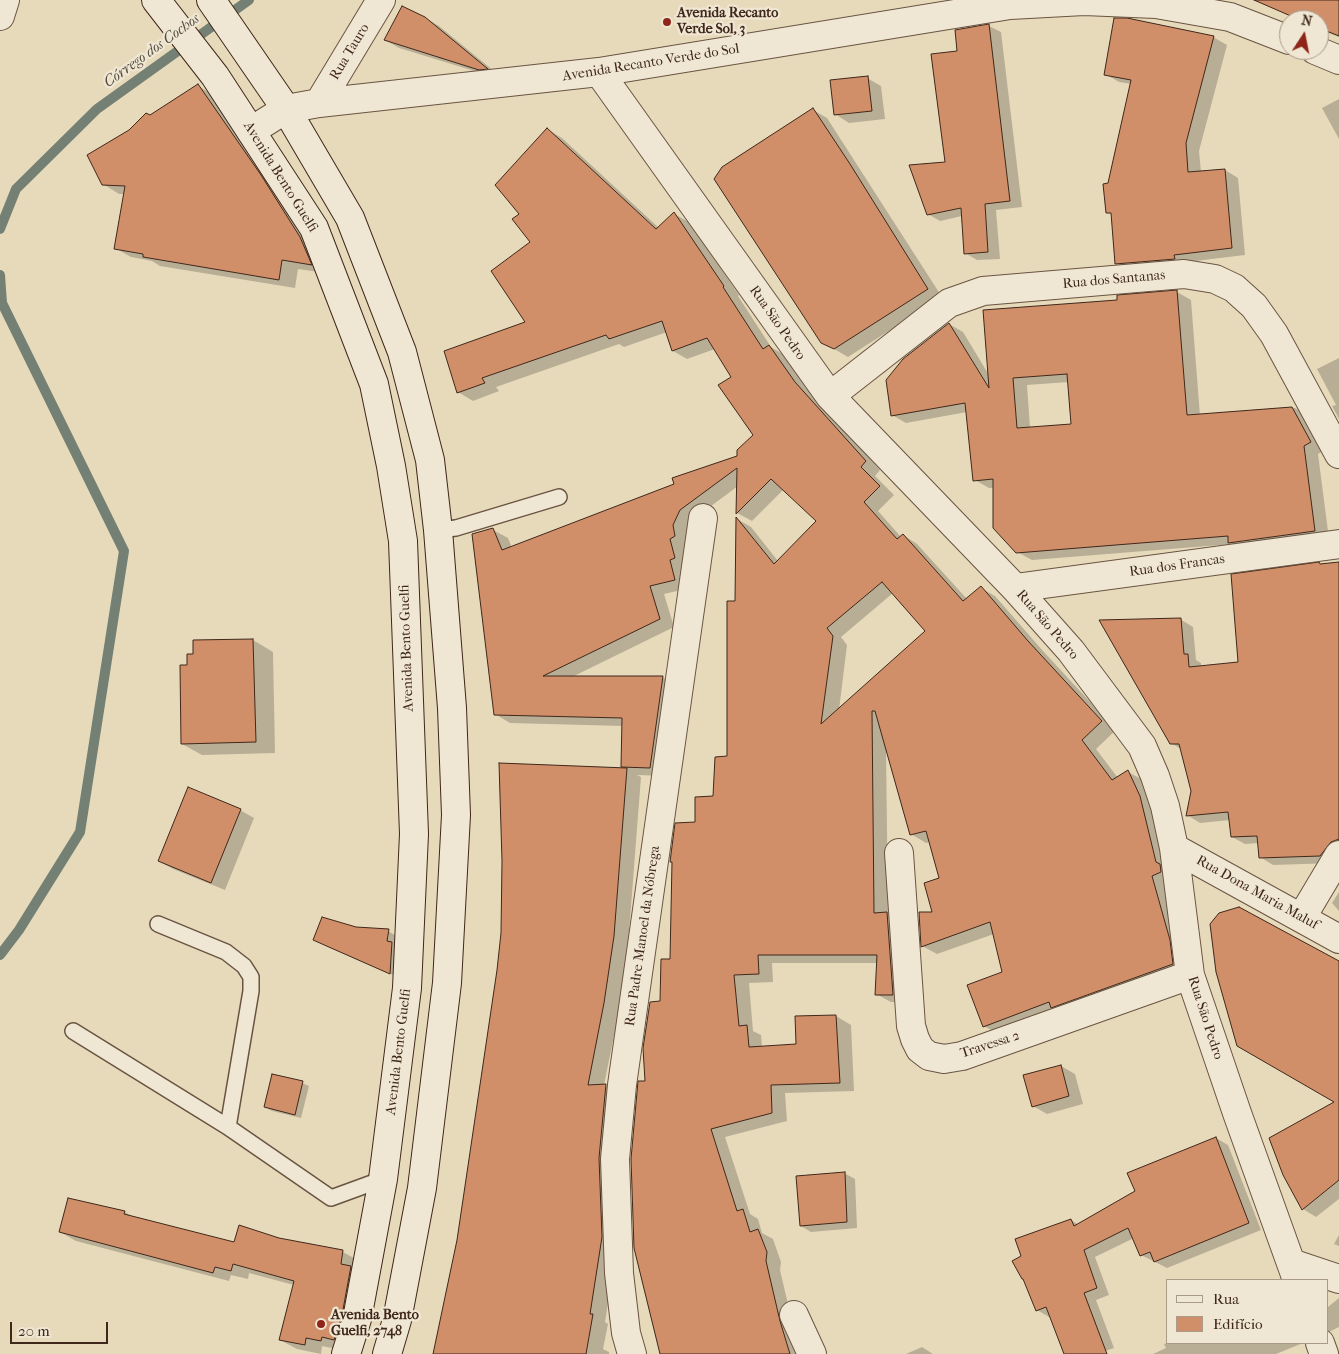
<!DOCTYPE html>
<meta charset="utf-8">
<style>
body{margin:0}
#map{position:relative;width:1339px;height:1354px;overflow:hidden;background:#e7dabb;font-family:"IM FELL French Canon",serif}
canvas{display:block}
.legend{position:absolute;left:1166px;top:1279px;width:162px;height:65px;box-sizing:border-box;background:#efe7d3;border:1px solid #a99a89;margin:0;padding:6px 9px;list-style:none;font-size:15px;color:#3f271a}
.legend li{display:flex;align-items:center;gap:10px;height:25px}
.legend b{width:25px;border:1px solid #a99a89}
.north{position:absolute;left:1279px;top:10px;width:50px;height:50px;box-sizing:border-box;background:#efe7d3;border:1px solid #a99a89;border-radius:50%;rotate:11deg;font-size:14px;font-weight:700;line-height:20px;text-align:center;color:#3f271a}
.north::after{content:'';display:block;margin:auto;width:18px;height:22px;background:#8f2418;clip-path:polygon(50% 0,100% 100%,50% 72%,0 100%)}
.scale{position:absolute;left:10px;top:1322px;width:98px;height:22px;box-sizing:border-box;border:2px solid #3f271a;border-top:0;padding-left:6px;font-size:15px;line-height:18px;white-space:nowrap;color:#3f271a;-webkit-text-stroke:4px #efe7d3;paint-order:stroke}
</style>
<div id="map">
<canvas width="1339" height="1354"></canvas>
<ul class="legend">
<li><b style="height:6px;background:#efe7d3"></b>Rua</li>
<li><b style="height:14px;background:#d08f69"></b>Edifício</li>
</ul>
<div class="north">N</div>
<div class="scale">20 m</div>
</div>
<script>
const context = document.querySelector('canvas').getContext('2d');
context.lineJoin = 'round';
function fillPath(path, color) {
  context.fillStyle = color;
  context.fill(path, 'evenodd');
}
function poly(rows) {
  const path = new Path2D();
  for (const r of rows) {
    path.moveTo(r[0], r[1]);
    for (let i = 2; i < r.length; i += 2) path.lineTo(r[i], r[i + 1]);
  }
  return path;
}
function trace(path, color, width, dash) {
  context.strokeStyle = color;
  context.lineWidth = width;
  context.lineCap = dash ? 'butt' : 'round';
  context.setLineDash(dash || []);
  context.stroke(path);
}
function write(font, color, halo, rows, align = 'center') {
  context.font = font + ' "IM FELL French Canon",serif';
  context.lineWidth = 4.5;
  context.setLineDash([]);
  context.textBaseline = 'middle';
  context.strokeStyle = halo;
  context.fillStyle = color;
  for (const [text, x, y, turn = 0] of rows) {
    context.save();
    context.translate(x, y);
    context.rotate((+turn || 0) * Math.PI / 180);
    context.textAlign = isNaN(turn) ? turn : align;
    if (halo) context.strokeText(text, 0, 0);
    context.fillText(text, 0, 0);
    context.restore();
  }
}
fillPath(poly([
 [1285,0,1339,0,1339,37,1319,29,1319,20,1298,20,1281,10],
 [425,18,439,26,500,76,494,77,399,48,385,40],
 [989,26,1001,32,1022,207,996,210,1000,259,977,260,965,253,962,216,940,221,928,214,947,163],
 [1213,37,1227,45,1199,151,1201,172,1225,170,1238,178,1245,255,1187,262,1130,271,1116,263,1113,215,1107,212,1109,184,1132,84,1119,82,1105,74],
 [867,78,881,86,885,119,849,123,835,114],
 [198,86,214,95,326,273,298,269,295,288,160,266,152,261,131,257,115,248,125,194,119,194,103,184,150,117],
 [1339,99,1339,139,1322,108],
 [813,110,827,118,942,297,848,357,822,342],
 [548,130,562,138,659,228,674,214,689,222,739,295,738,296,771,347,784,355,810,392,880,470,875,476,894,495,878,511,901,537,903,535,917,544,967,599,981,588,995,596,1043,651,1116,730,1096,749,1118,778,1128,772,1143,780,1154,804,1187,973,998,1034,984,1026,1004,973,994,934,937,954,922,946,934,913,941,879,931,842,926,843,911,834,886,749,888,914,902,922,908,1002,891,1002,876,994,878,963,772,963,773,982,749,983,753,1031,761,1035,762,1047,797,1045,836,1016,851,1025,854,1091,785,1093,787,1121,725,1137,750,1214,758,1219,762,1233,773,1239,781,1262,780,1270,794,1330,802,1354,661,1354,646,1082,662,1003,672,960,696,823,715,797,729,757,736,602,737,519,751,527,778,561,818,521,784,489,752,521,737,513,738,486,695,518,689,545,684,547,689,567,690,588,664,594,674,627,572,677,662,677,677,686,664,776,637,775,641,777,628,945,619,1011,604,1085,621,1094,617,1246,605,1322,608,1324,603,1349,609,1352,609,1354,435,1354,627,769,622,766,623,726,510,723,495,714,493,530,508,538,512,548,675,485,738,457,755,435,733,377,715,349,687,359,673,351,667,332,624,347,619,344,496,387,499,391,473,401,458,392,527,323,532,242,521,214],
 [893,593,927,631,839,710,847,645,841,637],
 [1177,292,1191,300,1200,416,1295,408,1310,416,1327,448,1318,454,1329,539,1244,551,1233,544,1032,560,1017,552,994,488,989,488,975,480,967,412,906,423,892,415,949,324,963,332,989,375,1119,301],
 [1069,382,1072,425,1030,428,1027,385],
 [1339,358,1339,419,1332,406,1336,405,1317,369],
 [1321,565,1339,566,1339,855,1334,863,1273,865,1260,857,1259,843,1245,844,1232,837,1230,820,1200,823,1187,815,1192,790,1181,749,1171,743,1180,619,1193,627,1196,660,1201,663,1201,667,1240,664],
 [253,640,273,652,275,753,202,755,182,744,188,666,195,655,194,641],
 [240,810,254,818,225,890,173,869,159,861],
 [1339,892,1339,911,1332,903],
 [356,929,388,931,400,938,402,979,326,946,314,939],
 [1339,963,1339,1199,1316,1217,1303,1209,1336,1102],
 [1061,1066,1075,1074,1083,1104,1047,1114,1033,1106],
 [302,1083,309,1086,301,1118,272,1111,265,1107],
 [1216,1138,1228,1145,1261,1230,1167,1268,1141,1255,1134,1238,1095,1257,1109,1295,1096,1300,1114,1348,1096,1354,1051,1317,1049,1317,1037,1310,1071,1220,1079,1225,1136,1191],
 [844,1173,855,1179,857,1228,811,1232,801,1226],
 [125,1212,135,1218,235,1244,279,1239,343,1252,359,1261,337,1349,322,1346,321,1354,297,1349,280,1340,294,1285,249,1273,248,1279,231,1275,229,1281,76,1241,60,1232],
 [1339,1235,1339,1246,1334,1244],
 [1339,1298,1339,1327,1329,1332,1328,1331,1328,1307],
 [1168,1343,1303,1343,1276,1354,1153,1354,1166,1348,1164,1344],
 [922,1347,933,1354,906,1354]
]), '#0003');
trace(poly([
 [0,229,16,189,97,109,249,0],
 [0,275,2,303,124,551,80,832,19,930,0,955]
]), '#748074', 10);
const building = poly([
 [1254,0,1339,0,1339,36,1319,28,1319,20,1300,20,1254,0],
 [402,6,425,17,488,69,479,70,384,40,402,6],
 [1114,18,1127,18,1214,36,1186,143,1188,172,1225,169,1232,248,1174,255,1175,259,1115,264,1111,213,1106,213,1103,184,1108,183,1131,80,1104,75,1114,18],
 [989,24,1010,201,985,204,988,252,964,254,961,208,927,215,909,165,945,162,931,54,957,51,955,30,989,24],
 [868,76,872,111,834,115,830,80,868,76],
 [198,84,261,175,300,237,312,265,282,260,279,280,143,257,143,254,114,249,125,186,102,185,87,155,129,130,146,113,150,115,198,84],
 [813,108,850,164,928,289,834,349,821,343,714,179,722,167,813,108],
 [547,128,656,229,674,212,724,286,723,287,763,349,769,345,795,382,866,461,861,467,880,486,864,502,897,539,903,534,963,601,981,586,1028,641,1102,721,1082,740,1112,780,1128,770,1140,796,1156,862,1160,864,1161,872,1152,876,1170,940,1173,964,1051,1008,1049,1002,983,1027,967,985,1002,972,990,922,921,947,919,912,932,912,924,883,939,878,926,831,910,835,875,711,872,711,874,913,887,912,893,995,875,995,877,955,758,955,759,974,734,975,739,1026,747,1025,749,1047,796,1044,795,1016,836,1015,840,1083,771,1085,772,1113,711,1129,737,1211,743,1209,750,1232,758,1229,767,1252,766,1261,780,1321,790,1354,660,1354,634,1248,631,1159,638,1081,645,1081,643,1048,650,1002,660,1001,661,959,670,959,672,862,670,862,675,823,695,822,695,797,713,796,715,757,727,756,727,601,735,601,736,517,774,564,816,521,771,479,736,514,737,468,680,510,673,525,675,536,670,539,675,558,670,560,675,580,650,586,660,619,543,676,663,676,650,768,621,767,622,718,494,715,472,534,493,528,502,550,674,484,672,478,737,456,737,450,753,435,718,385,731,377,707,338,672,351,662,321,609,339,606,335,482,378,485,383,457,393,444,351,525,322,491,271,530,242,512,219,519,214,495,185,547,128],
 [882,582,925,631,821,724,833,636,827,628,882,582],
 [1177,290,1187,415,1292,407,1311,442,1304,446,1315,531,1228,543,1228,536,1016,553,993,528,993,479,973,481,965,403,891,416,886,380,903,359,949,323,989,388,983,310,1117,300,1117,295,1177,290],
 [1067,374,1071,424,1017,428,1013,378,1067,374],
 [1319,562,1320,564,1339,562,1339,839,1331,842,1320,856,1259,858,1257,836,1231,837,1228,812,1186,816,1191,791,1179,744,1170,744,1099,620,1181,618,1184,654,1188,654,1189,667,1238,662,1231,574,1319,562],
 [253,639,256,742,181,744,180,665,187,665,187,654,193,654,193,640,253,639],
 [499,763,627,768,614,936,604,1003,588,1085,606,1084,599,1158,602,1237,590,1314,593,1314,586,1354,433,1354,457,1240,497,970,501,933,502,861,499,763],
 [188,787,241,809,211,883,158,861,188,787],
 [1239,907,1339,961,1339,1180,1302,1210,1283,1175,1269,1138,1334,1102,1237,1046,1216,972,1210,924,1219,913,1239,907],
 [322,917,356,927,389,929,387,941,392,942,390,974,313,940,322,917],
 [1061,1065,1069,1096,1032,1107,1023,1075,1061,1065],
 [272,1074,303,1081,295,1115,264,1107,272,1074],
 [1216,1137,1249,1223,1154,1262,1150,1252,1140,1256,1128,1228,1084,1250,1097,1288,1084,1293,1107,1354,1064,1354,1046,1307,1036,1311,1023,1279,1022,1279,1012,1261,1021,1256,1015,1239,1071,1219,1074,1226,1135,1191,1127,1173,1216,1137],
 [845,1172,847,1222,800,1226,796,1176,845,1172],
 [68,1198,125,1211,124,1214,234,1242,239,1225,279,1238,343,1250,341,1264,351,1266,342,1315,334,1340,322,1337,321,1341,306,1338,305,1345,279,1340,294,1281,233,1264,231,1271,215,1267,213,1273,59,1232,68,1198]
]);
fillPath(building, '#d08f69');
trace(building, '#3f271a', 1);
const lane = poly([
 [438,530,456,528,559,497],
 [158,924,226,952,244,966,251,977,251,991,228,1127,331,1198,383,1179],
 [73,1031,228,1127]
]);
const street = poly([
 [0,16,5,0],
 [1315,50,1339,60],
 [599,72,830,396,1015,588,1071,651,1142,746,1155,776,1165,806,1174,848,1190,975,1237,1113,1297,1280],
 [319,103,381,0],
 [251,131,286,109,319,103,599,72,1010,5,1084,1,1156,4,1230,17,1289,40],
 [830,396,949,303,983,291,1184,274,1215,279,1234,288,1254,306,1274,334,1339,454],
 [1015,588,1339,544],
 [1174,848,1339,939],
 [899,853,911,1026,915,1039,920,1049,929,1056,944,1059,962,1056,1190,975],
 [1302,917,1339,855],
 [1291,1263,1339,1279],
 [794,1315,812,1354],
 [1320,1343,1324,1354],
 [632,1354,626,1333,619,1273,615,1159,622,1085,703,518]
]);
const secondary = poly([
 [156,0,215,76,314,228,374,384,391,466,403,541,414,834,407,988,383,1179,357,1319,346,1354],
 [211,0,286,109,350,218,402,352,430,460,438,530,452,708,456,815,447,983,422,1188,397,1320,387,1354]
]);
trace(lane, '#695442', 18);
trace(street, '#695442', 30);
trace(secondary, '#3f271a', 30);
trace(lane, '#efe7d3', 15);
trace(street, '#efe7d3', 28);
trace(secondary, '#efe7d3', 28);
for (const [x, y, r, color] of [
 [667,22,5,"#8f2418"],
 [321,1324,5,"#8f2418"]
]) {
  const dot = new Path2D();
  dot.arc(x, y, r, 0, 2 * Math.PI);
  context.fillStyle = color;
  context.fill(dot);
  trace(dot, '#efe7d3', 2);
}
write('bold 14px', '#3f271a', '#efe7d3', [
 ["Avenida Recanto",677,14],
 ["Verde Sol, 3",677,30],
 ["Avenida Bento",331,1316],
 ["Guelfi, 2748",331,1332]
], 'left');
write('14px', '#3f271a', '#efe7d3', [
 ["Rua Tauro",350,52,-59],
 ["Avenida Recanto Verde do Sol",651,63,-9],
 ["Avenida Bento Guelfi",280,177,58],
 ["Rua dos Santanas",1114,280,-5],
 ["Rua São Pedro",777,323,55],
 ["Rua dos Francas",1177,566,-8],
 ["Rua São Pedro",1047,625,49],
 ["Avenida Bento Guelfi",407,648,-92],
 ["Rua Dona Maria Maluf",1257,893,29],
 ["Rua Padre Manoel da Nóbrega",643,936,-82],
 ["Rua São Pedro",1205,1018,72],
 ["Travessa 2",990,1045,-18],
 ["Avenida Bento Guelfi",399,1052,-83]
]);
write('italic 15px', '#554c40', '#efe7d3', [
 ["Córrego dos Cochos",152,51,-36]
]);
</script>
